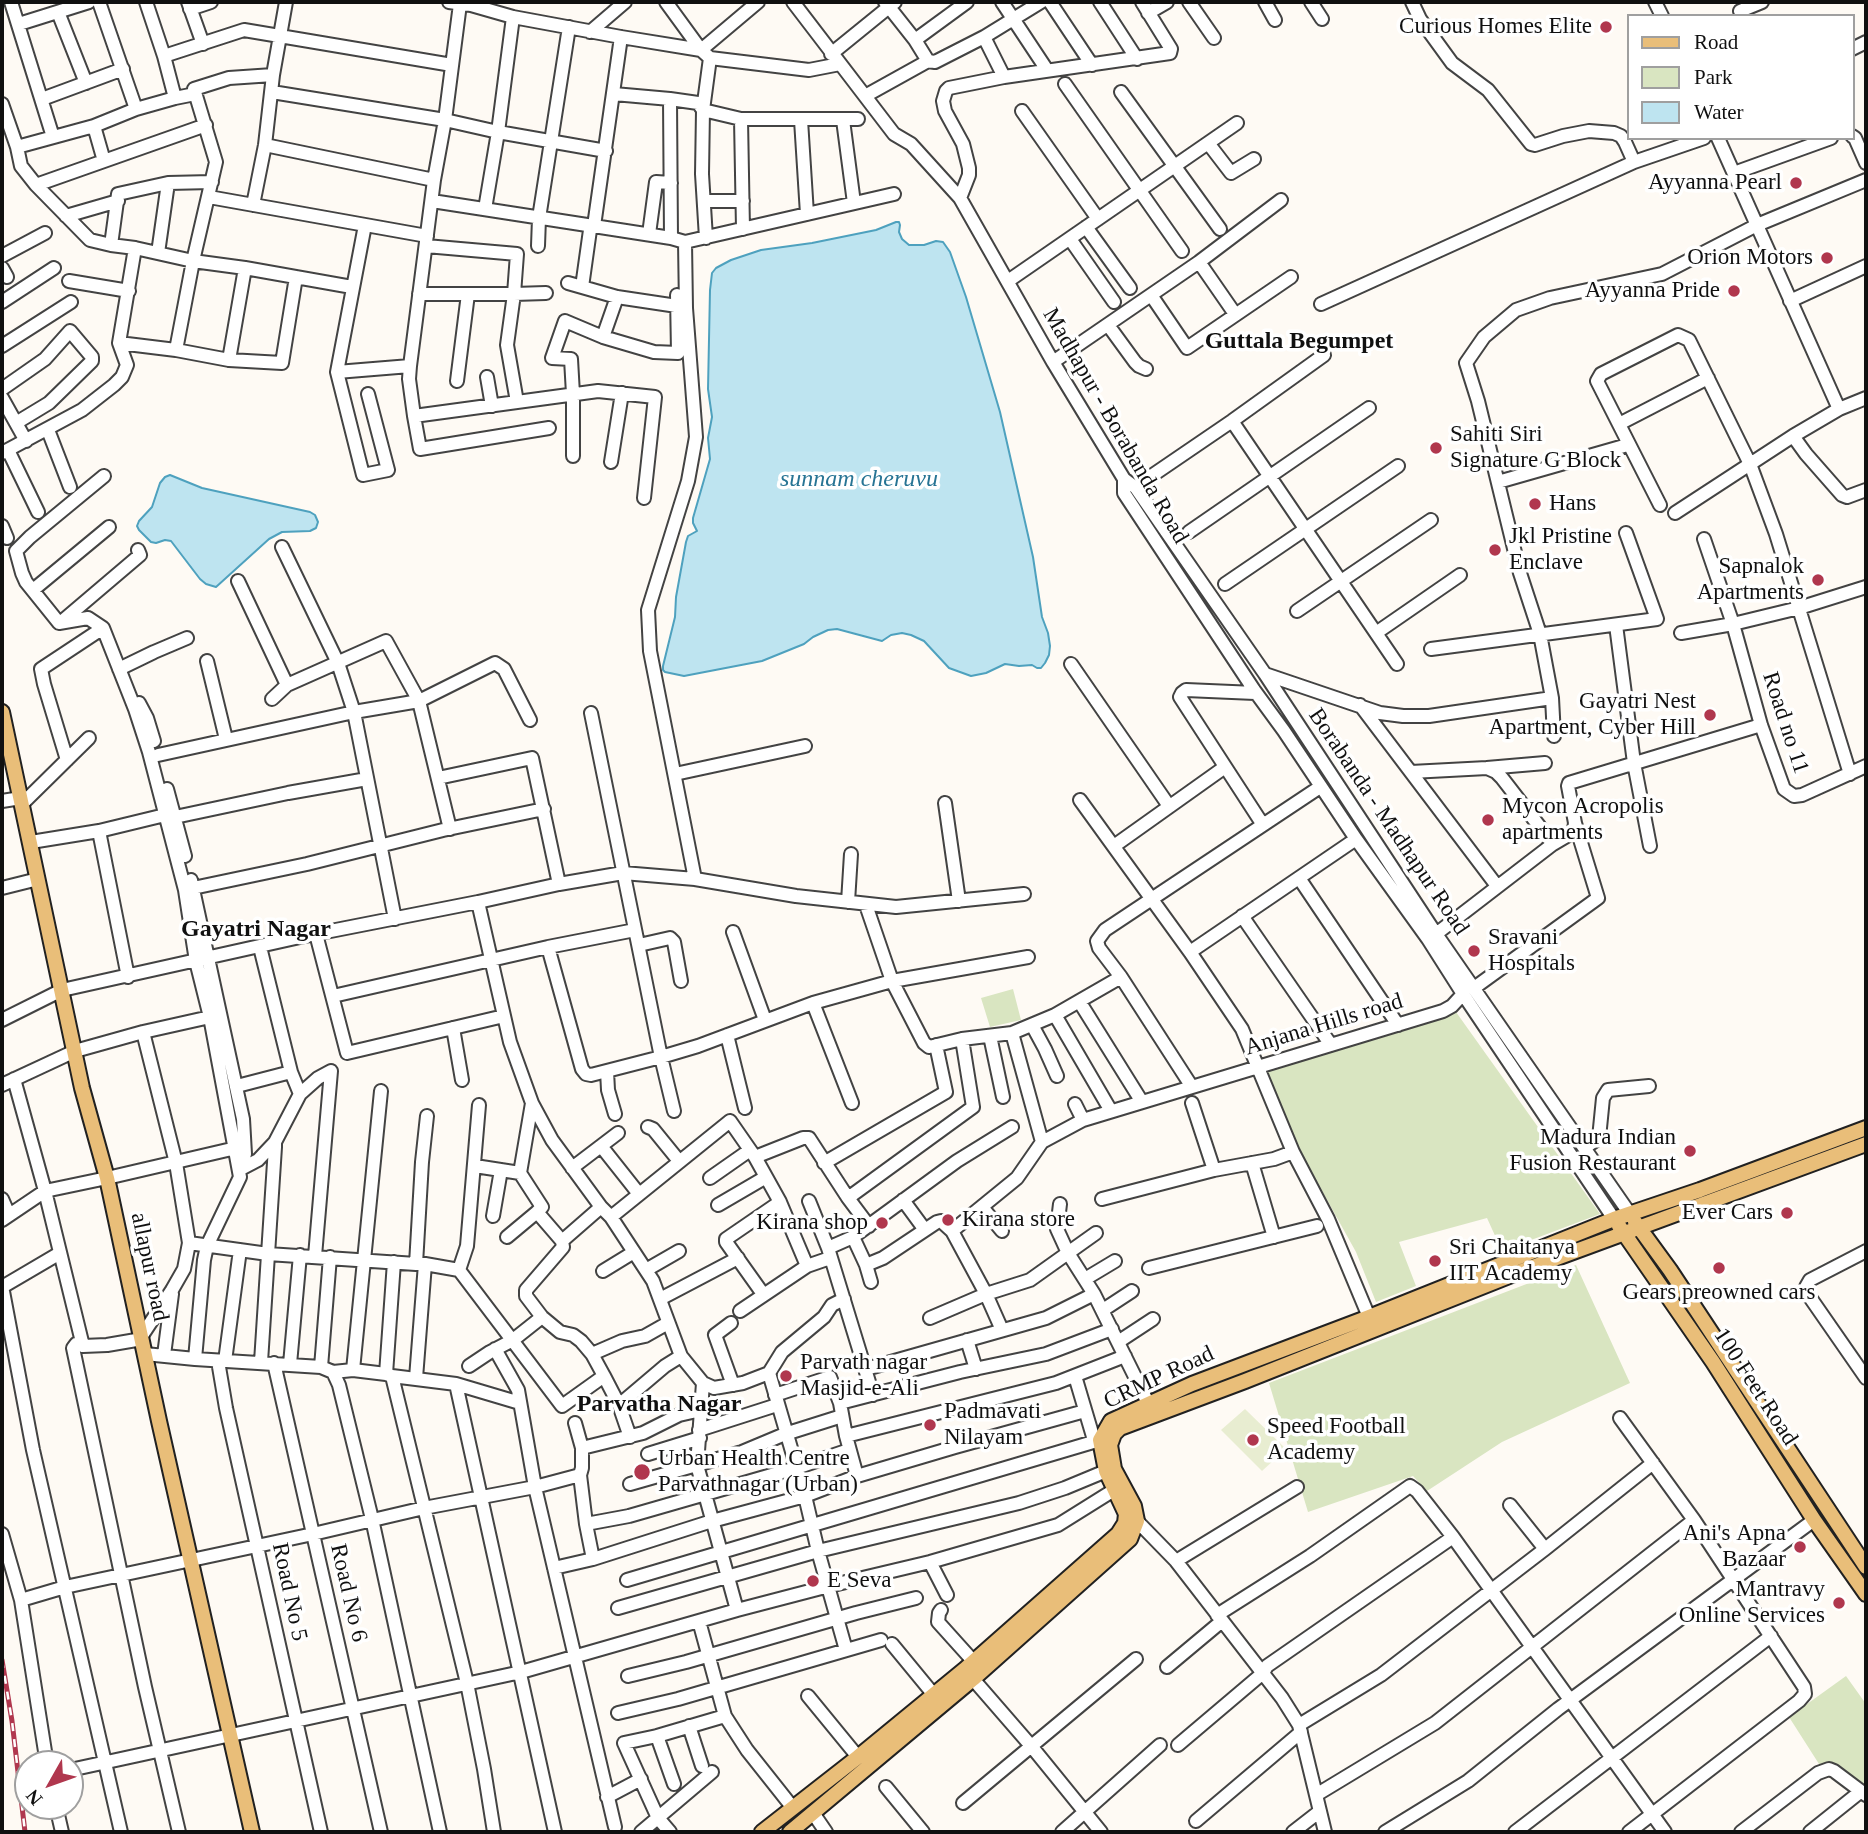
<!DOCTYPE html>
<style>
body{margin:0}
#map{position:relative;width:1868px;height:1834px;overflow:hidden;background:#fefaf4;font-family:Georgia,serif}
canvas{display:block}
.frame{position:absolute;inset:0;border:4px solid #101010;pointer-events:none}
.legend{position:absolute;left:1627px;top:14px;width:228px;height:126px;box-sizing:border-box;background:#fff;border:2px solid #9f9f9f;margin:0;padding:9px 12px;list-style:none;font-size:21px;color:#101010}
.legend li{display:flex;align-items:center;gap:14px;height:35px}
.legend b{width:35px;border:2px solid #9f9f9f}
.north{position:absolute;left:14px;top:1750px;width:70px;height:70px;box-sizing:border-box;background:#fff;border:2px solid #9f9f9f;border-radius:50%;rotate:230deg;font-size:19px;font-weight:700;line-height:28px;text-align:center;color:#101010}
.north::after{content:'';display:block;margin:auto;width:24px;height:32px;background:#b0374e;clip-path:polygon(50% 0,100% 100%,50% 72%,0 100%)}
</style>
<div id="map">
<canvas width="1868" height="1834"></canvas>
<div class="frame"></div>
<ul class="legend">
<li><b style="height:9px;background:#e9be79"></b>Road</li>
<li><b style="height:19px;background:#d9e5c1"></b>Park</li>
<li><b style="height:19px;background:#bee4f0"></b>Water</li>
</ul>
<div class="north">N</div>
</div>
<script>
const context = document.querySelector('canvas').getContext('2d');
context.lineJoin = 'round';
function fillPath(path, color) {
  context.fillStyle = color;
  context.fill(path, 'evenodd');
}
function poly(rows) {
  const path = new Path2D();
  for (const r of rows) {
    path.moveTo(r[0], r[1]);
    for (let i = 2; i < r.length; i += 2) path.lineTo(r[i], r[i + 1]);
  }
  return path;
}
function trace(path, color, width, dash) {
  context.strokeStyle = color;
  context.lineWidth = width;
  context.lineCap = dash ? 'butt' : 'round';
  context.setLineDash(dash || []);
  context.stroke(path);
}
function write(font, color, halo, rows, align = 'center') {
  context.font = font + ' Georgia,serif';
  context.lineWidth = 7;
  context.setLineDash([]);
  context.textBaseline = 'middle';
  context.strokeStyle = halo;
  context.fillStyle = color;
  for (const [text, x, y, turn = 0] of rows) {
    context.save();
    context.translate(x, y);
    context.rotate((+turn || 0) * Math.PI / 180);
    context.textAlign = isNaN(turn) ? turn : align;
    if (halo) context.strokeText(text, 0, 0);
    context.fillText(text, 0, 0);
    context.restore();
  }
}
fillPath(poly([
 [1013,989,1021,1020,990,1027,981,998],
 [1456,1012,1600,1214,1502,1251,1487,1218,1399,1242,1416,1286,1376,1302,1356,1252,1297,1146,1265,1071],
 [1576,1265,1630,1383,1502,1442,1427,1491,1413,1476,1308,1512,1269,1383],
 [1846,1676,1866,1704,1866,1789,1833,1765,1819,1764,1789,1717]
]), '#d9e5c1');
fillPath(poly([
 [1245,1409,1286,1449,1262,1471,1221,1430]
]), '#e8edd1');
const water = poly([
 [896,222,899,222,900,225,899,232,902,239,909,245,924,245,936,241,943,242,950,252,966,297,1000,412,1033,557,1042,617,1048,633,1050,646,1049,655,1045,663,1041,668,1037,668,1032,665,1019,666,1005,664,986,673,971,676,949,668,924,641,911,635,902,633,891,635,882,641,837,629,828,630,813,637,804,644,762,661,684,676,665,672,663,670,663,666,675,617,676,597,686,542,688,536,697,531,693,523,693,518,710,459,708,438,712,417,708,389,710,290,712,273,716,268,731,260,761,250,812,243,876,230,896,222],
 [170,475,202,488,310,512,315,515,318,522,316,528,310,531,282,532,269,539,216,587,206,584,200,579,171,541,165,540,156,543,151,542,139,530,137,526,139,521,152,507,160,483,165,477,170,475]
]);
fillPath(water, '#bee4f0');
trace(water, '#4ea1be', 2);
const minor = poly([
 [11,2,53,137],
 [99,2,136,109],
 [146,2,164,56],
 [188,2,203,44],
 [449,2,471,5,513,17,621,37,701,50,710,58,809,70,840,64],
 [666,2,701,50,758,2],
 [793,2,894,134,911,144,960,198,1053,362,1124,479,1124,493,1254,690,1284,731,1356,839,1428,939,1463,994,1614,1219],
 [1002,2,1047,70],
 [1050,2,1092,65],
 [1100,2,1137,59],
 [1189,2,1214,38],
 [1265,2,1275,20],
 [1311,2,1322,19],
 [1412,2,1420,19,1452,63,1488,90,1531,144,1535,145,1563,136,1589,131,1614,133,1621,136,1625,142,1634,162],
 [1655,2,1662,16],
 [460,4,445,120,434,180,410,366,409,379,414,416,598,391,655,397,644,498],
 [190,9,211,2],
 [1740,11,1762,2],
 [58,12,86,83],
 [1148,13,1167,2],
 [19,24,89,2],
 [590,32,625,2],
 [984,37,1004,77],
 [915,40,967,2],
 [1852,49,1866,42],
 [831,54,895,2],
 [928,61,935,62,984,37,1041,2],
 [1065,84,1182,251],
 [272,92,445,120,498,132,606,151],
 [1121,92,1220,229],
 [195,94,175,98,164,56,244,30,452,65],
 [614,94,670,99,698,103,703,110,741,119,858,119],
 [865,96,928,61,915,40,885,2],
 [42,99,123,69],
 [670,99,671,238],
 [2,104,17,147,21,166,36,185,90,240,111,245,135,248,193,261,245,268,352,287],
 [1022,111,1098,219],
 [741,119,743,229],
 [801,120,807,214],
 [843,120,854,203],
 [94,126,104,161],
 [1852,136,1855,138,1866,163],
 [1718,138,1839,409,1866,398],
 [1208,143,1231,173,1254,159],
 [265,145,434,180],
 [17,147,94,126,136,109,175,98],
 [1734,173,1831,138],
 [36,185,206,125],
 [209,197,427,236],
 [960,198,969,175,969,168,963,144,945,111,943,101,946,91,949,88,1004,77,1170,53,1171,49,1142,2],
 [432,201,671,238,685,242,686,308,696,437,688,481,648,610,650,651,695,879],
 [704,201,743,201],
 [253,205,265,145,273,75,286,2],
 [485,209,498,132,513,17],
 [66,216,118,201],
 [365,225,337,372,363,475,388,470,368,394],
 [1086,227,1130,288],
 [649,234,656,182,671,183],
 [706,238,702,174,703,110,710,58],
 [1070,239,1114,302],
 [685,242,894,194],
 [111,245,118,194,168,183,212,182],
 [426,246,517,254,514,294,546,293],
 [538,246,539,218,569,27],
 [158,253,168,183],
 [2,256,45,233],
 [1199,262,1235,314],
 [2,268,7,277],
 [69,281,129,291],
 [1008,281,1237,123],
 [568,283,617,297,677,306],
 [582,287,590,230,594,226,621,37],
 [419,294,514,294,507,345,517,402],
 [1151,295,1187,348,1291,277],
 [1790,301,1866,266],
 [2,302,54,268],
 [1321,304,1634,162,1704,138],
 [1108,325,1135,362,1139,366,1146,369],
 [603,337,617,297],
 [119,343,176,350,229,360,282,363,296,277],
 [2,346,71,302],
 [176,350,193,261,216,162,194,89,229,78,273,75],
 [229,360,245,268],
 [1053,362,1199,262,1281,200],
 [337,372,410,366],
 [487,377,492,406],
 [457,381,468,294],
 [2,389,45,359,70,331,92,357,92,361,49,403,16,423],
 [2,398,26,441],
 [414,416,420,449,549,428],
 [1232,421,1397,664],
 [1619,424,1708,378],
 [48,430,70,487],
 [1793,436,1806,454,1842,495,1847,497,1866,490],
 [8,450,38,512],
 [2,453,82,410,114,385,122,377,127,365,119,343,135,248],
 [573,456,573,394,571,359,552,358,565,321,603,337,654,352,678,353,677,295],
 [611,462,622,393],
 [104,476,30,537,16,551,22,573,26,582,59,623,88,618,103,628,135,709,149,752,185,890,196,961,210,1017,240,1177,207,1246,204,1260,195,1359],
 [1124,479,1136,488,1265,674,1436,934,1630,1214],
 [1498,482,1624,446],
 [1136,488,1144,481,1232,421,1324,355],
 [1660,505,1597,381,1601,374,1678,335,1689,340,1750,464,1776,534,1850,774],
 [1675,513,1793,436,1839,409],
 [2,526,7,538],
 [1189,532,1369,408],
 [1704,539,1733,624,1761,725,1784,789,1794,796,1802,795,1866,766],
 [282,547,338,663,354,712,395,919],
 [238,581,287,685],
 [1225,584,1398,466],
 [33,590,109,527],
 [1297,611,1431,520],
 [60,623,140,555,138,550],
 [1616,625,1634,763,1650,846],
 [1376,633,1460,575],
 [1681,633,1733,624,1799,608,1866,587],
 [1431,649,1657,619,1626,533],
 [207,661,226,739],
 [1071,664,1169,806],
 [119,669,154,652,187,638],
 [1265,674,1380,713,1403,716,1429,716,1552,698],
 [1255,693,1186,690,1182,693,1180,697,1263,825],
 [272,699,287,685,386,641,419,701,450,829],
 [139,703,147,718,154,741],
 [1360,705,1497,886],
 [591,713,661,1057,698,1046,813,1003,892,981,1028,957],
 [1554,736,1552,698,1540,634,1520,573,1478,401,1466,363,1484,337,1516,310,1550,298,1662,274,1757,225,1866,180],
 [158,755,354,712,419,701,495,663,504,669,530,720],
 [67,760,44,684,41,669,103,628],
 [1487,768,1545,763],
 [1411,772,1487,768,1496,772,1502,778,1553,844],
 [675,774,805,746],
 [438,778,532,758,559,884],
 [167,789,185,856],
 [1080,800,1190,952,1242,1029,1293,1152,1328,1219,1369,1317],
 [2,801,21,798],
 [945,803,959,901],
 [22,804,89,738],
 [175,817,288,793,367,779],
 [99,831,128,977],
 [31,842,99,831,165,815],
 [1114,846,1225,767],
 [1299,878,1398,1025],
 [191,880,243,1119,245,1154,240,1167],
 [2,888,38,879],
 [193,888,307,864,443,830,544,809],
 [478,902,559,884,623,873,695,879,796,896,896,907,1024,894],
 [848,902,851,854],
 [866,905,892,981,924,1043,929,1047,962,1039,1012,1033,1055,1015,1121,977],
 [1242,916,1331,1045],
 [733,932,765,1020],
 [316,934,347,1053,504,1016],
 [1436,934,1553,844,1570,834,1574,829,1575,823,1568,786,1569,783,1761,725],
 [639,945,670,938,674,942,681,981],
 [260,947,291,1072,300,1094,275,1142,275,1147,261,1362],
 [548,947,582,1069,586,1074,591,1075,661,1057,674,1111],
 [1190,952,1356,839],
 [1474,988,1598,898,1575,823],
 [333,996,548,947,635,930],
 [1079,1001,1142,1102],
 [813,1003,852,1103],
 [1055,1015,1111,1111],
 [2,1020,62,990,300,937,478,902,510,1042,532,1103,552,1140,601,1207,611,1217,653,1281,681,1356,703,1383,714,1388,743,1383,769,1373,805,1496,818,1551,846,1650],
 [1032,1025,1045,1049,1057,1076],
 [453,1028,462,1080],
 [143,1032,176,1163,189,1243,268,1254,416,1264],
 [1012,1033,1042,1142],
 [727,1035,745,1108],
 [990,1036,1003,1097],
 [607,1071,608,1090,615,1114],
 [14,1079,45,1191,83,1346],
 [2,1085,75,1051,143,1032,210,1017],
 [237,1086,291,1072],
 [1192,1087,1443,1011,1452,1006,1463,994],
 [300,1094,318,1078,331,1071,315,1256],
 [532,1103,520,1173,542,1207,537,1212,562,1241],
 [1192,1103,1214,1170],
 [1075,1104,1083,1120],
 [648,1127,653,1129,679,1161],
 [601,1146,639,1194],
 [1584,1148,1599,1138,1603,1098,1608,1090,1649,1086],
 [755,1157,803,1138,809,1138,848,1198,869,1226],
 [824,1163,946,1092,936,1045],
 [1252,1163,1274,1237],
 [475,1166,520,1173],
 [572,1168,618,1133],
 [239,1170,258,1160,275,1142],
 [710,1178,750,1150],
 [848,1198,973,1107,962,1039],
 [2,1199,9,1215],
 [1102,1199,1214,1170,1274,1159,1293,1152],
 [903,1200,925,1230],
 [809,1201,828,1248,873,1395],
 [718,1205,766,1177],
 [601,1207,562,1241,563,1247,526,1290,526,1296,542,1317,560,1332,573,1335,581,1341,592,1354,604,1376],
 [982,1207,1002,1231],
 [493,1216,501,1170],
 [611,1217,730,1121,755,1157,780,1202,807,1266],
 [2,1220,45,1191,107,1178,236,1148],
 [952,1231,1017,1178,1042,1142,1083,1120,1192,1087,1121,977,1099,948,1097,941,1105,930,1320,787],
 [507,1237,537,1212],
 [853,1237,866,1265,871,1282],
 [828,1248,853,1237,957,1161,1012,1127],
 [1866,1251,1810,1280,1806,1287,1807,1293,1866,1378],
 [330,1257,321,1367,333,1372,339,1385,372,1519,440,1832],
 [394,1262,386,1374,392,1376,467,1683,484,1769,494,1832],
 [425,1264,459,1270,562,1406,604,1376,619,1405,630,1437],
 [866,1265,883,1258,937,1222,941,1221,952,1231,986,1294,1002,1330],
 [1149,1268,1317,1226],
 [459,1270,467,1246,479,1105],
 [646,1270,679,1251],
 [603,1271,634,1252],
 [1085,1279,1115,1261],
 [2,1286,33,1450,121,1832],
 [2,1287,60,1253],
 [763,1294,726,1242,726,1239,780,1202],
 [1094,1294,1149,1405],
 [660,1299,738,1258],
 [1103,1310,1132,1291],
 [740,1311,807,1266,830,1258],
 [930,1318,986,1294,1030,1280,1096,1233],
 [731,1323,715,1335,733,1385],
 [141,1337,172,1290,184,1269,189,1243],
 [142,1339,107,1345,83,1346,76,1344,73,1348,145,1687,179,1832],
 [967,1340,976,1369],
 [1118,1342,1153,1319],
 [495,1349,518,1390,535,1487,615,1827],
 [145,1354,195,1359,321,1367],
 [592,1354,622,1341,645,1336,668,1323],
 [164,1355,172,1294],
 [218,1361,226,1408,321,1832],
 [225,1361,240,1250],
 [274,1363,381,1832],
 [290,1364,300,1255],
 [469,1366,490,1352,513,1340,542,1317],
 [866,1369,1046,1318,1094,1294,1068,1253,1057,1229,1060,1204],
 [353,1370,381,1091],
 [333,1372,353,1370,386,1374],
 [769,1373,782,1352,824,1317,832,1305,844,1299],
 [392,1376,456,1384,520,1403],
 [1075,1376,1094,1440],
 [416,1378,425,1264,416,1264,422,1162,427,1116],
 [703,1383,697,1465,737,1610],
 [456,1384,555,1832],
 [775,1395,830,1377,840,1403,846,1436,857,1476],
 [840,1403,960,1372,1046,1354,1112,1329],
 [619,1405,665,1366,681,1356],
 [1620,1418,1694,1520,1804,1687,1805,1694,1799,1701,1629,1832],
 [575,1423,582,1448],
 [699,1430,777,1405],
 [846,1436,1056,1383,1125,1356],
 [648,1454,700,1438],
 [580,1475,586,1524,593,1559],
 [630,1484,742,1452,785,1434,842,1416],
 [1510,1505,1545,1549],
 [1137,1521,1176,1561,1282,1698,1299,1725,1325,1832],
 [586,1524,629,1516,796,1468,849,1450],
 [2,1534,21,1600,47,1764],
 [1176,1561,1297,1487],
 [930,1562,947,1595],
 [554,1568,593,1559,712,1521,805,1496,857,1476,955,1447,1085,1411],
 [627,1580,1100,1440],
 [21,1600,65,1587,313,1534,424,1508,535,1487,580,1475,582,1468,582,1448,643,1433,679,1415,701,1410],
 [618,1608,818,1551,1019,1503,1065,1488,1106,1471],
 [941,1610,939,1613,938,1622,974,1662],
 [1217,1615,1310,1556,1410,1486,1417,1491,1453,1537,1665,1832],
 [892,1644,934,1695],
 [1167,1667,1222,1621],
 [628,1676,686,1662,856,1613,916,1598],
 [973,1679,1032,1747,1101,1832],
 [808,1696,858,1757],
 [618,1713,678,1699,881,1640],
 [725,1716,747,1750,793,1808],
 [1299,1725,1381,1675,1545,1549,1653,1463],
 [689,1726,702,1766],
 [657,1736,674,1784],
 [1178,1745,1263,1673,1267,1666,1453,1537],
 [70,1770,521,1672,737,1610,829,1586,930,1562,1058,1525,1114,1490],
 [886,1787,923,1832],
 [1316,1795,1435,1723,1694,1520],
 [607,1797,641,1779],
 [963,1803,1136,1659],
 [56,1806,62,1832],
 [813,1813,826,1832],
 [1196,1821,1301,1732],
 [641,1832,712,1772],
 [670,1832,658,1818,624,1743,657,1736,725,1716,699,1621],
 [1062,1832,1160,1745],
 [1293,1832,1320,1811],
 [1385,1832,1468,1781,1558,1709,1814,1520],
 [1515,1832,1771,1636],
 [1741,1832,1818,1773,1829,1769,1834,1771,1866,1795],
 [1810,1832,1860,1792]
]);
const major = poly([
 [2,712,82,1088,107,1178,159,1421,252,1832],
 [1635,1222,1670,1270,1866,1567],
 [1619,1226,1713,1362,1814,1520,1866,1594],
 [762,1832,858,1757,964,1670,1118,1534,1125,1523,1126,1514,1106,1471,1100,1440,1111,1421,1192,1384,1369,1317,1614,1219,1700,1190,1866,1128],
 [790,1832,973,1679,1130,1539,1137,1521,1134,1506,1114,1469,1110,1445,1114,1434,1120,1428,1245,1381,1527,1269,1866,1144]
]);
trace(minor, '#434343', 16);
trace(major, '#212121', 18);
trace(minor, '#fff', 12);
trace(major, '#e9be79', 14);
const rail = poly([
 [2,1660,12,1721,25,1832]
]);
trace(rail, '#b0374e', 5);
trace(rail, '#fff', 2.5, [8]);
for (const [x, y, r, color] of [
 [1606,27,7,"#b0374e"],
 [1796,183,7,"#b0374e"],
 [1827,258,7,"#b0374e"],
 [1734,291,7,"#b0374e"],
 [1436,448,7,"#b0374e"],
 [1535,504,7,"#b0374e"],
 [1495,550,7,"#b0374e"],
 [1818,580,7,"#b0374e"],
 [1710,715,7,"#b0374e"],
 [1488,820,7,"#b0374e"],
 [1474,951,7,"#b0374e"],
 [1690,1151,7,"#b0374e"],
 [1787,1213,7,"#b0374e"],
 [948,1220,7,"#b0374e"],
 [882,1223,7,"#b0374e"],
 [1435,1261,7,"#b0374e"],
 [1719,1268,7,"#b0374e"],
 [786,1376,7,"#b0374e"],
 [930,1425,7,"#b0374e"],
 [1253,1440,7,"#b0374e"],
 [642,1472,9,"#b0374e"],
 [1800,1547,7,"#b0374e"],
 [813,1581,7,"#b0374e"],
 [1839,1603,7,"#b0374e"]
]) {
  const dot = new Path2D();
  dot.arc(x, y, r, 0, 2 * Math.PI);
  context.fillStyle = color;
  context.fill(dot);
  trace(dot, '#fff', 2.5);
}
write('23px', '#101010', '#fff', [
 ["Curious Homes Elite",1592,27,"right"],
 ["Ayyanna Pearl",1782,183,"right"],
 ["Orion Motors",1813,258,"right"],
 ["Ayyanna Pride",1720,291,"right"],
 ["Sahiti Siri",1450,435],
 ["Signature G Block",1450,461],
 ["Hans",1549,504],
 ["Jkl Pristine",1509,537],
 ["Enclave",1509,563],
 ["Sapnalok",1804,567,"right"],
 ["Apartments",1804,593,"right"],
 ["Gayatri Nest",1696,702,"right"],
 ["Apartment, Cyber Hill",1696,728,"right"],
 ["Mycon Acropolis",1502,807],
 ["apartments",1502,833],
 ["Sravani",1488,938],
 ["Hospitals",1488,964],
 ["Madura Indian",1676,1138,"right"],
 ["Fusion Restaurant",1676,1164,"right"],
 ["Ever Cars",1773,1213,"right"],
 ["Kirana store",962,1220],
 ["Kirana shop",868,1223,"right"],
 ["Sri Chaitanya",1449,1248],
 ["IIT Academy",1449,1274],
 ["Gears preowned cars",1719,1293,"center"],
 ["Parvath nagar",800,1363],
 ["Masjid-e-Ali",800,1389],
 ["Padmavati",944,1412],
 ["Nilayam",944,1438],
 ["Speed Football",1267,1427],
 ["Academy",1267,1453],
 ["Urban Health Centre",658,1459],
 ["Parvathnagar (Urban)",658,1485],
 ["Ani's Apna",1786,1534,"right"],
 ["Bazaar",1786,1560,"right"],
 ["E Seva",827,1581],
 ["Mantravy",1825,1590,"right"],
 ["Online Services",1825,1616,"right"]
], 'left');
write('23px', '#101010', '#fff', [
 ["Madhapur - Borabanda Road",1115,426,60],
 ["Road no 11",1785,723,72],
 ["Borabanda - Madhapur Road",1388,822,56],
 ["Anjana Hills road",1324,1025,-17],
 ["allapur road",149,1267,78],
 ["CRMP Road",1159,1378,-25],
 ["100 Feet Road",1755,1387,57],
 ["Road No 5",289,1592,78],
 ["Road No 6",348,1593,77]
]);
write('bold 24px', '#101010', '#fff', [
 ["Guttala Begumpet",1299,342],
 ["Gayatri Nagar",256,930],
 ["Parvatha Nagar",659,1405]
]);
write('italic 24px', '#277494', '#fff', [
 ["sunnam cheruvu",859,480]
]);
</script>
